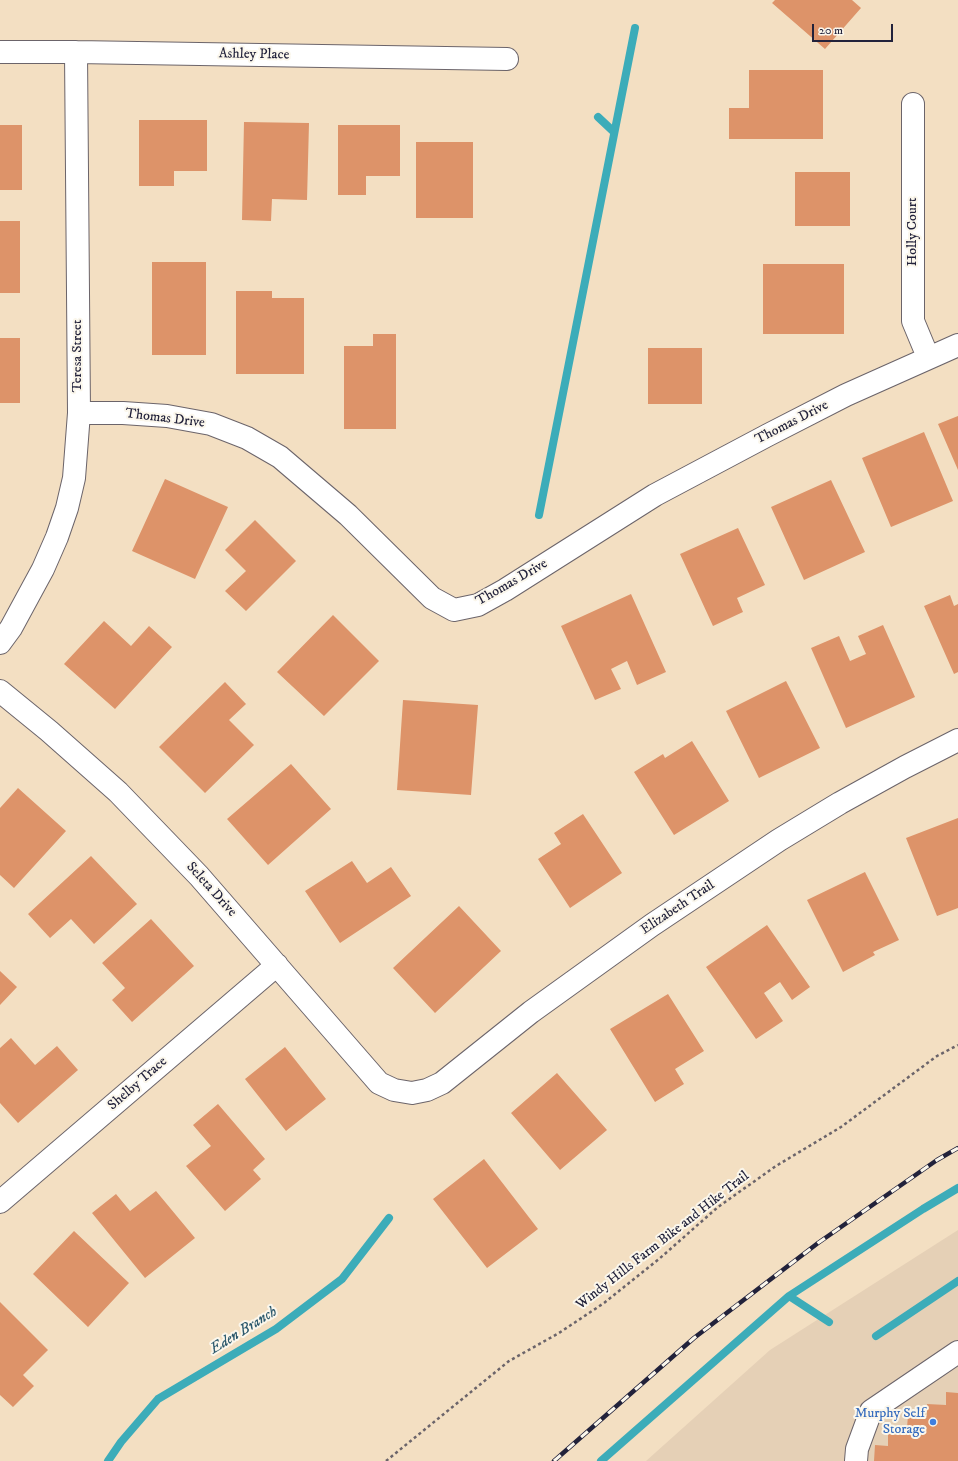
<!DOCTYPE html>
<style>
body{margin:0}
#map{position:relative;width:958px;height:1461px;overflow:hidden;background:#f3dfc2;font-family:"IM FELL DW Pica",serif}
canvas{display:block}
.scale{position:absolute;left:812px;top:24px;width:81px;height:18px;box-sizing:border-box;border:2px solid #22223b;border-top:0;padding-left:5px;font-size:12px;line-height:14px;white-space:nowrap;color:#22223b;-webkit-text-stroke:3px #fbf7ec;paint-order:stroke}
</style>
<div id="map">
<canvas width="958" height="1461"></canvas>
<div class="scale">20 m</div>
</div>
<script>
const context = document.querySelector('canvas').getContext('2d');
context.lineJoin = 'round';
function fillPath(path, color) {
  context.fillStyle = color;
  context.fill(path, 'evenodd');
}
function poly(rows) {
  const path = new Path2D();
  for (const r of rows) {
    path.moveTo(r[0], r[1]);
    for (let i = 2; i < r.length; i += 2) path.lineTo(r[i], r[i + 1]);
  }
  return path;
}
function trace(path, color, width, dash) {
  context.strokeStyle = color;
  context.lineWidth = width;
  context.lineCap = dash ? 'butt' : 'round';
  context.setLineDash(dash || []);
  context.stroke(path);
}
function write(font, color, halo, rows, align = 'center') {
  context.font = font + ' "IM FELL DW Pica",serif';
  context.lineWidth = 4;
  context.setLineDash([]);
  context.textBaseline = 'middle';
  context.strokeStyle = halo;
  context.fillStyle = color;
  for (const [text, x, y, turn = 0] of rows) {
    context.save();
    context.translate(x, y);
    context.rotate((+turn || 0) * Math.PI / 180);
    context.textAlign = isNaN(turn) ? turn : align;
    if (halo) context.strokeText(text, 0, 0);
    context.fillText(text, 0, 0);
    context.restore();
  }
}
fillPath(poly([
 [958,1230,958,1461,646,1461,770,1350]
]), '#e5d0b6');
trace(poly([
 [598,117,614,132],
 [539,515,635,28],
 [789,1296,923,1209,958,1188],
 [876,1336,958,1281],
 [108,1461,121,1442,158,1399,276,1329,342,1279,389,1218],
 [601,1461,789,1296,829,1322]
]), '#3cacb9', 8);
fillPath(poly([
 [775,0,852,0,861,8,825,49,772,3],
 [749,70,823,70,823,139,729,139,729,108,749,108],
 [139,120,207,120,207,171,174,171,174,186,139,186],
 [244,122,309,123,307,200,272,199,271,221,242,220],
 [0,125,22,125,22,190,0,190],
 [338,125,400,125,400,176,366,176,366,195,338,195],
 [416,142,473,142,473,218,416,218],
 [795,172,850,172,850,226,795,226],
 [0,221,20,221,20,293,0,293],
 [152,262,206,262,206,355,152,355],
 [763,264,844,264,844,334,763,334],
 [236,291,272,291,272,298,304,298,304,374,236,374],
 [373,334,396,334,396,429,344,429,344,346,373,346],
 [0,338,20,338,20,403,0,403],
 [648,348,702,348,702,404,648,404],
 [958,416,958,470,938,424],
 [924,432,953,501,891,527,862,458],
 [165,479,228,507,195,579,132,551],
 [831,480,865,552,804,580,771,507],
 [255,520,296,561,246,611,225,591,246,571,225,550],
 [738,528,765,585,737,598,743,612,713,626,680,554],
 [631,594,666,672,637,685,627,661,611,669,621,689,595,700,561,626],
 [950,595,954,606,958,604,958,672,954,674,924,606],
 [333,615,379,661,324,716,277,672],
 [104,621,131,646,149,626,172,647,115,709,64,664],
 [883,625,915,697,846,728,811,648,839,636,850,661,866,654,858,636],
 [786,681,820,748,759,778,726,711],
 [225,682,246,704,229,720,254,745,205,793,159,747],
 [403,700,478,705,471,795,397,790],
 [692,741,729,801,674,835,634,772,663,754,665,758],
 [291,764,331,809,268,865,227,819],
 [18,788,66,831,14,888,0,875,0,808],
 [583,814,622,873,570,908,538,859,561,844,554,833],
 [958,818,958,908,937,916,906,838],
 [91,856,137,904,94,944,71,919,50,938,28,914],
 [352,861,367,883,391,867,411,896,340,943,305,891],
 [865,872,899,940,873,952,875,955,843,972,807,900],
 [459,906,501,951,435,1013,393,968],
 [151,919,194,966,132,1022,112,1000,125,988,102,963],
 [767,925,810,987,792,1000,780,982,764,993,783,1021,756,1039,706,967],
 [0,971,17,987,0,1005],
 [668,994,704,1051,675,1069,684,1084,655,1102,610,1029],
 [11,1038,35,1065,57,1046,78,1070,18,1123,0,1103,0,1048],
 [285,1047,326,1099,286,1131,245,1079],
 [557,1073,607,1130,560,1170,511,1113],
 [218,1104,265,1159,253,1170,261,1179,225,1211,186,1166,211,1146,193,1125],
 [484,1159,538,1229,487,1268,433,1199],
 [156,1191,195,1238,145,1278,92,1213,116,1194,130,1211],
 [74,1231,129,1283,88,1327,33,1274],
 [0,1302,48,1350,23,1375,34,1386,13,1407,0,1395],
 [946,1392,958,1393,958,1461,874,1461,875,1445,888,1446,888,1428,907,1428,908,1415,927,1416,927,1404,946,1405]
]), '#dd9369');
const minor = poly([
 [0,52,76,52,507,59],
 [913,104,913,321,928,357],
 [79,413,123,413,167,416,211,424,247,438,280,457,348,515,432,598,454,610,478,605,505,590,655,495,768,435,846,395,958,345],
 [0,643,11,628,43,569,57,537,67,508,74,478,79,413,76,52],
 [0,691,49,731,118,792,199,876,379,1083,394,1090,412,1093,427,1090,442,1083,531,1012,652,925,779,840,840,803,905,767,958,740],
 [0,1202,277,965],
 [856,1461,857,1449,871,1411,958,1352]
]);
trace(minor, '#6b646a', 24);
trace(poly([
 [386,1461,509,1361,559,1333,604,1303,659,1259,718,1207,776,1166,841,1127,937,1056,958,1045]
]), '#6b646a', 2.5, [3, 3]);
trace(minor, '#fff', 22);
const rail = poly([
 [554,1461,694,1338,818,1243,937,1160,958,1148]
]);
trace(rail, '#22223b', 4.5);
trace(rail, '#fbf7ec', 3, [9]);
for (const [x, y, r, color] of [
 [933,1422,4,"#3f7fe0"]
]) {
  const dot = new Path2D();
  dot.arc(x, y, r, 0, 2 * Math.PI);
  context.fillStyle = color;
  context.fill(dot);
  trace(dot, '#fbf7ec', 1.5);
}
write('14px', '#22223b', '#fbf7ec', [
 ["Ashley Place",254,55,1],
 ["Holly Court",913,232,-90],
 ["Teresa Street",78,356,-90],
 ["Thomas Drive",165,419,7],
 ["Thomas Drive",792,423,-27],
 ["Thomas Drive",512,583,-30],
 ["Seleta Drive",211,890,48],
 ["Elizabeth Trail",678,908,-34],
 ["Shelby Trace",138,1084,-41],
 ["Windy Hills Farm Bike and Hike Trail",663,1241,-38]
]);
write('14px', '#366cbe', '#fbf7ec', [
 ["Murphy Self",925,1414],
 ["Storage",925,1430]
], 'right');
write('italic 15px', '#2c596d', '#fbf7ec', [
 ["Eden Branch",244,1331,-32]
]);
</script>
